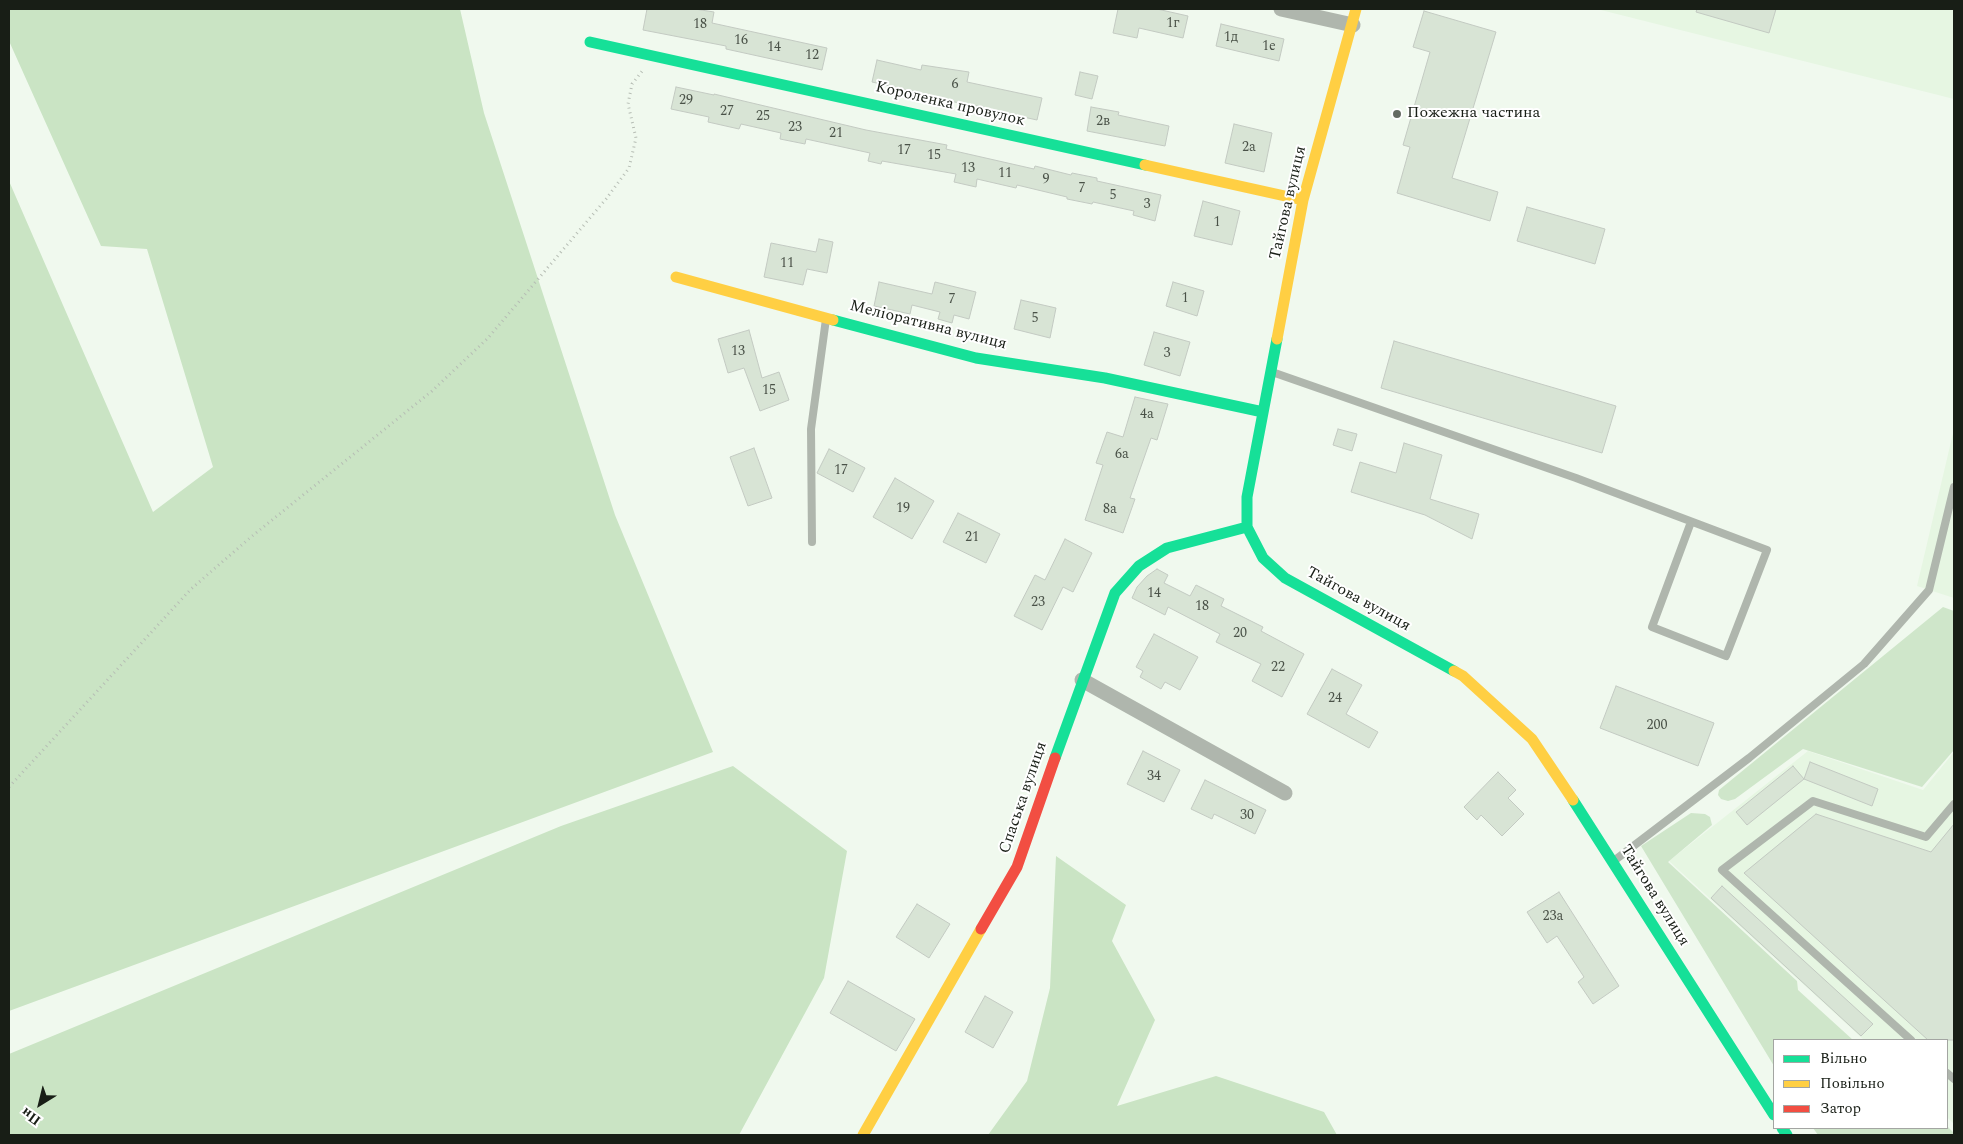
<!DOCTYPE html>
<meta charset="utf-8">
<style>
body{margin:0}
#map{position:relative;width:1963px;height:1144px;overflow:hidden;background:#f0f9ee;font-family:Spectral,serif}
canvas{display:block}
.frame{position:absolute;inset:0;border:10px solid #181e16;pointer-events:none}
.legend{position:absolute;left:1773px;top:1039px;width:175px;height:90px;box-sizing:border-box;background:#fff;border:1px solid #a3a5a2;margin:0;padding:6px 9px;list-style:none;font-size:15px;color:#181e16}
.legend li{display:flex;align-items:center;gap:10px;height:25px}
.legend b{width:25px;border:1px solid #a3a5a2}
.north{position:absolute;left:15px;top:1079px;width:50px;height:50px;-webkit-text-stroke:4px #fff;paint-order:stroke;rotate:216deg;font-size:14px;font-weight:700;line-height:20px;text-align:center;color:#181e16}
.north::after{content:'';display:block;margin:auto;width:18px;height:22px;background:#181e16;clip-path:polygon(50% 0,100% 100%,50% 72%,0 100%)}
</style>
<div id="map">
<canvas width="1963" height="1144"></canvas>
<div class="frame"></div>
<ul class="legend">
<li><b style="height:6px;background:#16e098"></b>Вільно</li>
<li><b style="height:6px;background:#ffcf43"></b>Повільно</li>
<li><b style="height:6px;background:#f24e42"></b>Затор</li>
</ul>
<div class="north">Пн</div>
</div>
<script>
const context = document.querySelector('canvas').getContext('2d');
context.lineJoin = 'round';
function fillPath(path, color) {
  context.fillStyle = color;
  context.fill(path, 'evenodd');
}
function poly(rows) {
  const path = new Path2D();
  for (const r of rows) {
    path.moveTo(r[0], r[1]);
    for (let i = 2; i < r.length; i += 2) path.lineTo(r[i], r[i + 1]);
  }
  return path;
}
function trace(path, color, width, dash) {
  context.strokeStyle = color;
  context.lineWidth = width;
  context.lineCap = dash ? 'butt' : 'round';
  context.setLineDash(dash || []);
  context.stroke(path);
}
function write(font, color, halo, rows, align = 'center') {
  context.font = font + ' Spectral,serif';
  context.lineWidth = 4;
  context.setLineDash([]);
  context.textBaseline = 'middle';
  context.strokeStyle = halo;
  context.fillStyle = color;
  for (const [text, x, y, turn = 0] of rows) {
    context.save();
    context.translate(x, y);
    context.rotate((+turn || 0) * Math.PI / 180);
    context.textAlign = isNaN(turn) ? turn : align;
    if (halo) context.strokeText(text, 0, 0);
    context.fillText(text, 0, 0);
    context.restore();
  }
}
fillPath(poly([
 [1597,9,1954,9,1954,99],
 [1954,429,1954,598,1917,586],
 [1808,751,1923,790,1954,752,1954,1124,1947,1117,1947,1040,1864,1040,1669,861]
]), '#e6f6e2');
fillPath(poly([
 [1943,607,1954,611,1954,750,1922,787,1803,749,1735,799,1728,801,1721,799,1718,795,1719,790],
 [1691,813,1705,814,1710,817,1712,825,1668,862,1797,981,1798,990,1853,1040,1774,1040,1774,1066,1641,846],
 [1947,1126,1954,1133,1954,1135,1818,1135,1813,1128,1947,1128]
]), '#cfe6ca');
fillPath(poly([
 [9,9,460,9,484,113,615,515,713,752,9,1011,9,181,153,512,213,467,147,249,101,246,9,41],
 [733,766,847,851,824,978,739,1135,9,1135,9,1054,561,826],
 [1056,856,1126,905,1112,941,1155,1020,1117,1106,1216,1076,1324,1112,1337,1135,988,1135,1027,1081,1050,988]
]), '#cae4c4');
const building = poly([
 [647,9,695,9,714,12,712,23,827,48,822,70,726,49,726,46,643,30,647,9],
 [1118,9,1157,9,1188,16,1183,38,1139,28,1137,38,1113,33,1118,9],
 [1697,9,1776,9,1769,33,1696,12,1697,9],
 [1424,11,1496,32,1452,178,1498,192,1490,221,1397,193,1410,147,1403,145,1430,52,1413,47,1424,11],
 [1221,24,1284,39,1279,61,1216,46,1221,24],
 [877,60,921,70,922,65,969,72,967,82,1042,98,1037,120,982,108,982,107,916,95,916,92,872,82,877,60],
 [1080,72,1098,76,1092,99,1075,95,1080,72],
 [676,87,714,95,714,94,866,130,947,145,946,149,1034,169,1035,166,1071,175,1072,173,1097,178,1097,181,1161,195,1155,221,1133,215,1134,211,1093,202,1092,204,1067,199,1067,197,1017,185,1016,188,977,179,976,187,954,182,956,174,882,161,881,164,868,161,870,153,806,139,805,144,780,139,781,133,741,124,739,129,708,122,709,117,671,109,676,87],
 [1091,107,1119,112,1118,115,1169,126,1165,146,1087,131,1091,107],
 [1234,124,1272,133,1264,172,1225,163,1234,124],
 [1203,201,1240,211,1232,245,1194,236,1203,201],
 [1527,207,1605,229,1595,264,1517,241,1527,207],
 [819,239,833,242,827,273,807,269,803,285,764,277,771,243,816,252,819,239],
 [879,282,932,294,935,282,976,292,969,319,954,315,952,323,938,319,940,312,912,305,910,314,874,306,879,282],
 [1173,282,1204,291,1197,316,1166,306,1173,282],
 [1021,300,1056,308,1050,338,1014,329,1021,300],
 [749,330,762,378,779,372,789,400,760,411,744,368,728,373,718,339,749,330],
 [1154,332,1190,342,1180,376,1144,365,1154,332],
 [1394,341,1616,406,1602,453,1381,388,1394,341],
 [1135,397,1168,404,1157,440,1151,438,1130,498,1135,499,1123,533,1085,520,1103,465,1096,463,1107,432,1123,437,1135,397],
 [1338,429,1357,434,1352,451,1333,445,1338,429],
 [1404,443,1442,455,1430,499,1479,514,1472,539,1425,515,1351,492,1360,462,1396,473,1404,443],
 [754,448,772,498,748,506,730,457,754,448],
 [829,449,865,468,853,492,817,473,829,449],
 [895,478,934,501,912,539,873,517,895,478],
 [958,513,1000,534,986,563,943,542,958,513],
 [1065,539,1092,553,1073,592,1063,587,1042,630,1014,616,1035,575,1045,580,1065,539],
 [1157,569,1168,575,1164,583,1190,596,1196,585,1224,599,1221,606,1263,627,1261,631,1304,654,1282,697,1252,681,1261,664,1216,642,1220,634,1168,607,1165,615,1132,598,1137,587,1147,576,1157,569],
 [1154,634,1198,657,1180,690,1165,682,1161,689,1140,677,1143,671,1136,667,1154,634],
 [1332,669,1362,685,1346,714,1378,732,1369,748,1307,714,1332,669],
 [1616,686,1714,723,1698,766,1600,728,1616,686],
 [1143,751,1180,770,1164,802,1127,784,1143,751],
 [1810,762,1878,789,1872,806,1804,779,1810,762],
 [1793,766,1804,779,1747,825,1736,812,1793,766],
 [1498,772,1516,790,1508,798,1524,814,1502,836,1481,815,1477,820,1464,807,1498,772],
 [1205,780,1266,810,1255,834,1214,814,1212,819,1191,809,1205,780],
 [1816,814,1931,852,1954,824,1954,1040,1928,1040,1744,873,1816,814],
 [1722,886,1873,1024,1861,1036,1711,898,1722,886],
 [1559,892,1619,986,1593,1004,1578,982,1584,977,1557,936,1547,943,1527,912,1559,892],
 [917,904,950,924,929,958,896,937,917,904],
 [848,981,915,1019,896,1051,830,1013,848,981],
 [985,996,1013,1012,993,1048,965,1032,985,996]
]);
fillPath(building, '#d8e4d5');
trace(building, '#c3cac2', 1);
trace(poly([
 [9,787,191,589,251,537,432,391,488,338,606,199,629,168,636,138,628,104,632,84,643,70]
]), '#b6bdb4', 3, [1, 4]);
trace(poly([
 [1272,372,1576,478,1767,550,1726,656,1652,627,1691,522],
 [812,542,811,429,826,319],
 [1615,860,1749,758,1864,664,1929,590,1954,487],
 [1911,1040,1722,870,1813,801,1926,837,1954,804],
 [1947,1073,1954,1079]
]), '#afb6ad', 8);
trace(poly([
 [1281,9,1353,25],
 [1082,680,1285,793]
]), '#afb6ad', 15);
trace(poly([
 [590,42,1145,165],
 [833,320,976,358,1105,378,1263,412],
 [1277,339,1247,497,1247,527,1263,558,1285,578,1454,671],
 [1055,758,1115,593,1139,566,1167,548,1247,527],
 [1573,800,1774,1115],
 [1782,1128,1787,1135]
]), '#16e098', 11);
trace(poly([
 [1145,165,1303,200],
 [676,277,833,320],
 [1277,339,1303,200,1356,9],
 [1454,671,1463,676,1532,739,1573,800],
 [863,1135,981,929]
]), '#ffcf43', 11);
trace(poly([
 [981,929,1017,867,1055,758]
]), '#f24e42', 11);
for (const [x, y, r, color] of [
 [1397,114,5,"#646b62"]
]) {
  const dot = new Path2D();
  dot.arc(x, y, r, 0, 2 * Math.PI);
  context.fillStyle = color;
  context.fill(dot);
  trace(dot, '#fff', 2);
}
write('14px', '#4a5248', null, [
 ["1г",1173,24],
 ["18",700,25],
 ["1д",1231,38],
 ["16",741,41],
 ["1е",1269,47],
 ["14",774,48],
 ["12",812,56],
 ["6",955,85],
 ["29",686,101],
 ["27",727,112],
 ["25",763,117],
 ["2в",1103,122],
 ["23",795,128],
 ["21",836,134],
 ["2а",1249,148],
 ["17",904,151],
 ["15",934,156],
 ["13",968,169],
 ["11",1005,174],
 ["9",1046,180],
 ["7",1082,189],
 ["5",1113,196],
 ["3",1147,205],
 ["1",1217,223],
 ["11",787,264],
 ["1",1185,299],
 ["7",952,300],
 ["5",1035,319],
 ["13",738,352],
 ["3",1167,354],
 ["15",769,391],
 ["4а",1147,415],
 ["6а",1122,455],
 ["17",841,471],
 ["19",903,509],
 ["8а",1110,510],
 ["21",972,538],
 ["14",1154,594],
 ["23",1038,603],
 ["18",1202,607],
 ["20",1240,634],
 ["22",1278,668],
 ["24",1335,699],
 ["200",1657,726],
 ["34",1154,777],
 ["30",1247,816],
 ["23а",1553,917]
]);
write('16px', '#181e16', '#fff', [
 ["Короленка провулок",950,105,13],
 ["Тайгова вулиця",1289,203,-77],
 ["Меліоративна вулиця",928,326,14],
 ["Тайгова вулиця",1358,600,29],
 ["Спаська вулиця",1024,798,-71],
 ["Тайгова вулиця",1654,896,58]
]);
write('16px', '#181e16', '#fff', [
 ["Пожежна частина",1407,114]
], 'left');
</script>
